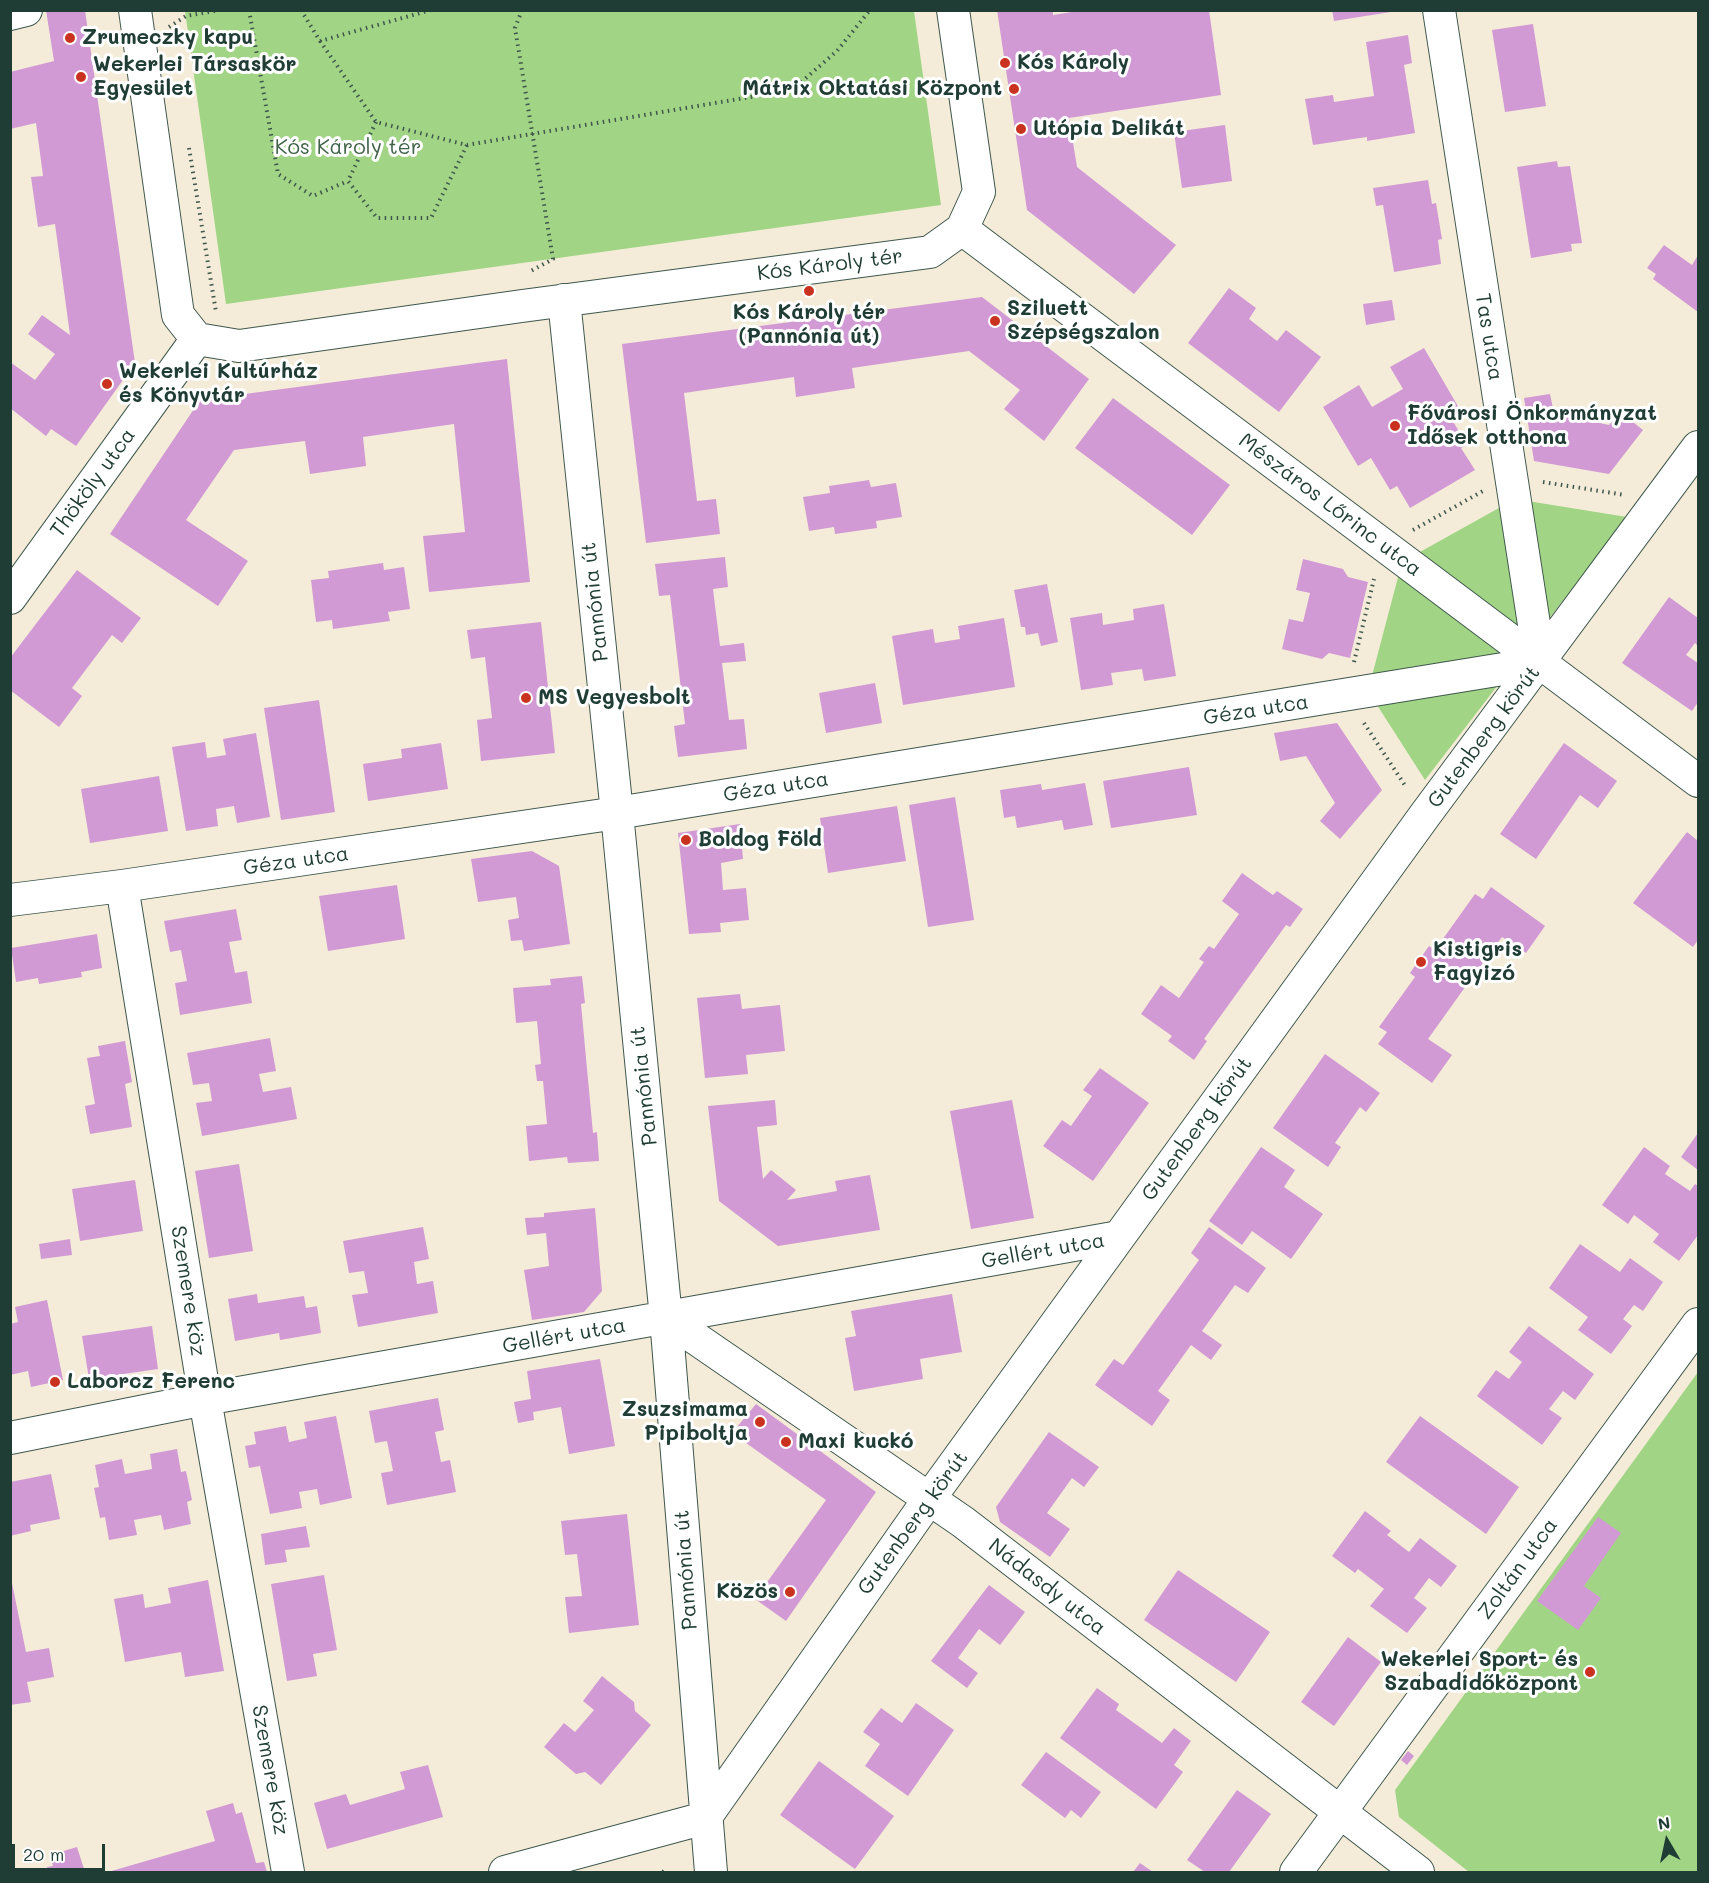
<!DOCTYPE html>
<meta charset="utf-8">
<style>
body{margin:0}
#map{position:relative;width:1709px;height:1883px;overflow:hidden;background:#f4ecd8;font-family:Mali,sans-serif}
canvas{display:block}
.frame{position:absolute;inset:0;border:12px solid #1f3d34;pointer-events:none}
.north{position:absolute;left:1637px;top:1811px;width:60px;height:60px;-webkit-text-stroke:4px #fff;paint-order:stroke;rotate:351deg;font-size:16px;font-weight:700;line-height:24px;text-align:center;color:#1f3d34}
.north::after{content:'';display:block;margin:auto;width:21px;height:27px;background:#1f3d34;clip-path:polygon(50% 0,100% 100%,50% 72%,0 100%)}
.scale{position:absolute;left:12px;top:1844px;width:93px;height:27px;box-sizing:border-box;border:3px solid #1f3d34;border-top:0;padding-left:8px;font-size:18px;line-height:21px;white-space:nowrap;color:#1f3d34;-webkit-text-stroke:4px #fff;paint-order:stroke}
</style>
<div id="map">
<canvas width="1709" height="1883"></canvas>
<div class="frame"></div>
<div class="north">N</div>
<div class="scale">20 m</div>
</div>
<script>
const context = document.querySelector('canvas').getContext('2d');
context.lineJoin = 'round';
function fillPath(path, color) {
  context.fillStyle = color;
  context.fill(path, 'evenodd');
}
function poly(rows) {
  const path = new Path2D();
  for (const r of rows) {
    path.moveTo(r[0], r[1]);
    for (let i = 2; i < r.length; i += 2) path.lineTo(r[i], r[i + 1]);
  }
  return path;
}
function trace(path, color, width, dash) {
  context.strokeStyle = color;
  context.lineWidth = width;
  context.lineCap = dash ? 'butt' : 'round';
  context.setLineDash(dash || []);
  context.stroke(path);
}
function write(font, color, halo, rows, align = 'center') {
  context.font = font + ' Mali,sans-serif';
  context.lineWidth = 6;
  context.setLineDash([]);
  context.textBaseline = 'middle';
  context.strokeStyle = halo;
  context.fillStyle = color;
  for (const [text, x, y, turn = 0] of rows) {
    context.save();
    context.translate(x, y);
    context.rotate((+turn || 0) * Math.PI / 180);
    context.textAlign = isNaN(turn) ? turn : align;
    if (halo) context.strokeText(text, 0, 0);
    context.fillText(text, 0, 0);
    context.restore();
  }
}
fillPath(poly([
 [185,11,914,11,941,205,226,304],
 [1515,499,1627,517,1425,780,1368,691,1402,562],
 [1698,1372,1698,1872,1469,1872,1399,1817,1395,1790]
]), '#a1d585');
fillPath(poly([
 [46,10,85,10,135,363,76,446,51,429,46,436,10,408,10,362,35,380,55,354,28,334,42,315,70,335,55,224,38,227,31,177,43,176,36,123,10,129,10,72,54,61],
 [997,10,1053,10,1053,15,1084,10,1209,10,1221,95,1069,118,1077,167,1176,245,1134,294,1027,210],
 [1332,10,1391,10,1391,12,1334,21],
 [1533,24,1546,106,1505,112,1492,30],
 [1408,35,1412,63,1404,65,1415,133,1367,141,1367,137,1313,145,1305,99,1333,95,1334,102,1374,96,1366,42],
 [1225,125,1232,181,1182,188,1174,132],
 [1557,161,1558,167,1570,166,1582,243,1571,244,1572,251,1531,258,1517,167],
 [1428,180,1432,204,1436,203,1442,239,1438,240,1441,264,1394,272,1383,205,1376,206,1373,188],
 [1664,245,1692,265,1698,255,1698,312,1653,279,1656,274,1647,268],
 [1229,288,1256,308,1249,319,1277,341,1286,330,1321,357,1279,412,1188,343],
 [982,297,1089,379,1044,441,1004,409,1020,390,969,351,852,368,855,388,796,397,794,377,684,393,697,501,716,499,720,534,646,543,622,344],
 [1392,300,1395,320,1366,325,1363,304],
 [1424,348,1459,408,1448,413,1467,445,1461,448,1475,470,1410,508,1397,486,1390,490,1371,458,1358,466,1323,407,1359,385,1372,407,1403,389,1390,367],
 [507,359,530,582,429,592,423,536,465,532,454,424,363,437,366,466,310,474,305,441,234,450,186,520,248,561,218,606,110,534,200,400],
 [1550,394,1554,413,1609,425,1619,411,1643,430,1609,474,1534,461,1524,398],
 [1113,398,1230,485,1192,535,1075,448],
 [869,480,871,487,896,483,902,517,876,521,877,528,835,534,834,527,809,531,803,497,830,493,829,486],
 [725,557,728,587,713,589,720,646,744,643,746,661,722,663,729,720,744,719,747,749,678,757,674,726,685,724,670,595,659,596,655,564],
 [1303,559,1343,569,1348,577,1368,582,1350,658,1329,653,1322,659,1282,649,1289,619,1303,622,1310,593,1296,590],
 [383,563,384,570,404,567,410,609,388,612,390,621,333,629,332,620,316,622,311,580,329,578,328,571],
 [77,570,141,618,122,643,112,635,72,688,82,696,59,727,10,690,10,658],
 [1047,584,1058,642,1041,646,1038,633,1026,635,1025,627,1021,627,1014,590],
 [1669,597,1698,618,1698,646,1695,643,1686,655,1698,663,1698,702,1692,711,1622,663],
 [1164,604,1176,676,1144,681,1142,669,1111,673,1113,685,1081,690,1070,618,1102,613,1103,625,1134,620,1133,609],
 [1004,618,1015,687,903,705,892,636,933,629,935,643,960,639,958,626],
 [541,622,555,753,481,761,477,720,492,718,485,657,471,659,467,630],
 [875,683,882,723,826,733,819,693],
 [319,700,335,812,281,820,264,708],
 [1337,723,1382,790,1340,839,1320,821,1335,803,1306,756,1280,761,1274,733],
 [256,733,270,817,237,823,234,806,216,809,218,826,186,831,172,747,205,742,207,758,226,755,223,739],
 [441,743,448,789,368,801,363,764,402,758,401,749],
 [1564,743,1617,781,1598,808,1580,795,1536,859,1500,834],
 [1189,767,1197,815,1111,828,1103,781],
 [159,776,168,831,90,843,81,789],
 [1085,783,1093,825,1064,830,1062,820,1017,828,1015,816,1004,818,1000,790,1041,784,1042,790],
 [955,797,974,920,928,927,909,805],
 [897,806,906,861,828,873,820,818],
 [740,824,743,859,721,863,723,890,746,888,749,920,720,923,721,932,689,934,678,833],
 [1687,832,1698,841,1698,940,1693,947,1633,903],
 [532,851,559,866,570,944,524,951,522,940,511,941,508,920,519,918,516,897,478,902,471,859],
 [1242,873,1273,895,1277,891,1303,909,1290,927,1286,925,1204,1039,1207,1041,1194,1060,1168,1041,1172,1036,1141,1014,1161,985,1179,998,1204,962,1199,959,1209,946,1214,949,1239,914,1222,901],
 [397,885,405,939,328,951,319,896],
 [1491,887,1545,926,1526,953,1502,937,1463,990,1428,1039,1452,1055,1432,1083,1378,1044,1387,1032,1379,1027,1415,977,1410,973,1429,946,1435,950,1475,894,1483,899],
 [236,909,242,940,229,942,235,973,247,971,252,1003,180,1015,175,983,187,981,181,950,170,952,164,921],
 [97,934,102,968,81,972,82,977,39,984,38,978,16,982,11,948],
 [582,976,585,1003,581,1004,593,1133,597,1132,599,1161,568,1163,567,1157,529,1161,526,1126,547,1124,543,1081,537,1081,535,1065,541,1064,537,1021,516,1023,513,988,551,985,550,979],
 [740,994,742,1009,780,1005,785,1051,746,1055,748,1074,705,1078,697,998],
 [270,1038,276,1071,259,1074,263,1092,291,1087,297,1119,202,1136,196,1103,212,1101,209,1083,193,1085,187,1053],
 [125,1041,132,1082,125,1084,132,1127,90,1134,85,1106,95,1104,87,1058,100,1056,98,1046],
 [1325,1054,1380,1093,1366,1112,1360,1107,1335,1143,1341,1147,1328,1167,1273,1128],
 [1100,1068,1149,1103,1093,1181,1043,1146,1062,1120,1071,1126,1092,1096,1083,1090],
 [775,1100,777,1125,757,1127,763,1179,771,1170,796,1190,787,1200,837,1191,835,1181,870,1175,880,1230,778,1246,719,1201,708,1106],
 [1012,1100,1034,1218,971,1229,950,1111],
 [1698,1133,1698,1170,1681,1157],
 [1261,1147,1295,1170,1284,1187,1323,1214,1291,1259,1252,1231,1242,1245,1209,1221],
 [1644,1147,1670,1166,1665,1174,1690,1191,1695,1184,1698,1186,1698,1235,1679,1261,1653,1242,1659,1234,1634,1215,1628,1224,1602,1205],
 [239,1164,253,1251,209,1258,195,1171],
 [135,1180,143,1231,80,1241,72,1189],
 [595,1208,602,1291,584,1312,532,1320,524,1270,549,1266,546,1233,527,1235,525,1218,544,1217,544,1213],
 [423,1227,429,1259,414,1262,417,1284,433,1281,438,1313,358,1327,352,1295,368,1293,364,1271,349,1273,343,1241],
 [1209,1227,1266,1268,1248,1293,1235,1285,1202,1331,1222,1345,1211,1360,1191,1345,1158,1391,1170,1400,1152,1426,1095,1385,1114,1359,1123,1365,1199,1260,1191,1253],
 [70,1239,72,1255,41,1259,39,1244],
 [1580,1244,1620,1272,1630,1258,1663,1282,1643,1311,1634,1305,1623,1319,1632,1326,1611,1354,1578,1330,1588,1317,1549,1288],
 [257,1294,258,1303,304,1296,306,1308,317,1306,321,1333,280,1340,279,1333,235,1341,228,1299],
 [952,1294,962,1352,920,1359,923,1379,854,1391,845,1338,856,1336,851,1311],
 [47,1300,63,1380,31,1387,28,1371,10,1375,10,1324,18,1322,15,1307],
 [152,1326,158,1369,89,1379,82,1336],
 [1529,1326,1594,1374,1575,1400,1563,1391,1549,1409,1562,1418,1542,1445,1477,1396,1496,1370,1509,1379,1522,1362,1509,1352],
 [600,1359,615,1446,569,1454,561,1407,533,1412,534,1420,518,1423,514,1402,531,1399,527,1371],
 [438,1398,444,1430,435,1432,441,1462,450,1460,456,1492,387,1505,381,1473,393,1471,387,1441,375,1443,369,1411],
 [756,1404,876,1492,786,1621,755,1599,826,1500,732,1433],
 [336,1416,352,1498,320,1505,317,1489,299,1492,302,1508,270,1514,260,1466,249,1468,245,1446,256,1444,254,1432,286,1426,289,1442,307,1438,304,1422],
 [1420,1416,1519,1487,1486,1534,1386,1462],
 [1049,1432,1099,1467,1084,1487,1072,1478,1047,1513,1070,1529,1050,1557,1000,1522,996,1507],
 [177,1449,181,1472,186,1471,192,1500,187,1502,191,1524,164,1530,161,1515,134,1520,137,1535,109,1540,105,1517,100,1518,94,1488,99,1487,95,1465,122,1459,125,1474,152,1469,150,1454],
 [51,1474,60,1519,30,1525,31,1531,10,1536,10,1482],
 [1365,1511,1391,1531,1387,1535,1409,1552,1420,1538,1457,1566,1441,1587,1429,1578,1414,1598,1427,1608,1407,1633,1370,1606,1384,1589,1358,1569,1355,1573,1332,1556],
 [627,1514,639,1625,569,1633,565,1597,582,1596,577,1554,565,1555,561,1521],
 [1598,1517,1621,1533,1584,1586,1601,1598,1578,1630,1537,1601],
 [306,1526,310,1547,285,1550,287,1562,265,1565,261,1534],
 [1178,1570,1270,1632,1236,1682,1144,1620],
 [10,1573,26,1652,49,1648,54,1677,27,1682,31,1702,10,1705],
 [324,1575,337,1650,313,1654,317,1676,287,1681,271,1584],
 [208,1580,224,1671,185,1677,181,1652,125,1662,114,1599,143,1594,145,1608,171,1603,168,1588],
 [989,1585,1025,1612,1000,1645,979,1629,958,1658,978,1673,967,1688,931,1661],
 [1348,1637,1381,1662,1334,1726,1301,1702],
 [602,1676,634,1702,635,1711,651,1725,601,1785,585,1772,576,1774,544,1747,564,1723,575,1732,594,1710,583,1701],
 [1097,1688,1119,1704,1116,1710,1162,1743,1174,1728,1191,1741,1174,1765,1183,1772,1156,1809,1060,1738],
 [916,1703,954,1730,908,1796,865,1766,880,1744,863,1732,881,1708,902,1723],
 [1408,1751,1414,1756,1407,1765,1401,1760],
 [1046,1752,1101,1792,1081,1818,1071,1810,1065,1818,1021,1785],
 [819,1761,894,1816,855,1869,780,1815],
 [428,1765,443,1817,327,1849,314,1803,346,1794,350,1805,405,1789,400,1772],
 [1237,1790,1271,1814,1229,1872,1205,1872,1187,1860],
 [233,1803,236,1814,242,1812,256,1863,264,1862,267,1872,108,1872,215,1841,206,1811],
 [77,1847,85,1872,49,1872,47,1867,53,1866,50,1855],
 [1140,1863,1153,1872,1133,1872]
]), '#d29ad4');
const minor = poly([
 [135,10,178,315,197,339,239,346,522,306,930,252,962,229,979,192,953,10],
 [1439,10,1540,663],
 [10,14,26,10],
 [962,229,1698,781],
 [564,300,617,813,666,1318,711,1872],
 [10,598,197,339],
 [122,886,205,1399,288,1872],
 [10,900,122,886,617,813,1540,663],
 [666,1318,963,1522,1418,1872],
 [10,1438,205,1399,1119,1237],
 [705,1818,929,1499,1425,815,1698,447],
 [505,1872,705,1818],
 [1296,1872,1698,1324]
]);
trace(minor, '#3f574d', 34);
trace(poly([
 [249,10,278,174,313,196,348,181],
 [301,10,320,41,431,10],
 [522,10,515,28,553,259,529,272],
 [169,27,186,16,220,10],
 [320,41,376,122,467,145,792,90,837,51,870,10],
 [376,122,348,181,377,218,431,218,467,145],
 [189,148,216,312],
 [1543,482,1625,495],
 [1413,530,1483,491],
 [1354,662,1374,579],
 [1364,723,1406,787],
 [663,1872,666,1869]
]), '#3f574d', 4, [1.5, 4.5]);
trace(minor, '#fff', 32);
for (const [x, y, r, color] of [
 [70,38,6,"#c8321e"],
 [1005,63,6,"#c8321e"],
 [81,77,6,"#c8321e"],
 [1014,89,6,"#c8321e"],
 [1021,129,6,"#c8321e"],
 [809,291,6,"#c8321e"],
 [995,321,6,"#c8321e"],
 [107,384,6,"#c8321e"],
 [1395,426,6,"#c8321e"],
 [526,698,6,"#c8321e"],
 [686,840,6,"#c8321e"],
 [1421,962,6,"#c8321e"],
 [55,1382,6,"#c8321e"],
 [760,1422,6,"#c8321e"],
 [786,1442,6,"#c8321e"],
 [790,1592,6,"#c8321e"],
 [1590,1672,6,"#c8321e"]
]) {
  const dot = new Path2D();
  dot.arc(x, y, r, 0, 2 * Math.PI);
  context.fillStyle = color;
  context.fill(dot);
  trace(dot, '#fff', 2);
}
write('bold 21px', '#1f3d34', '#fff', [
 ["Zrumeczky kapu",82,38],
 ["Kós Károly",1017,63],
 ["Wekerlei Társaskör",93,65],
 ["Egyesület",93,89],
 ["Mátrix Oktatási Központ",1002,89,"right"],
 ["Utópia Delikát",1033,129],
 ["Sziluett",1007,309],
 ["Szépségszalon",1007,333],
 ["Kós Károly tér",809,313,"center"],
 ["(Pannónia út)",809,337,"center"],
 ["Wekerlei Kultúrház",119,372],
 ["és Könyvtár",119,396],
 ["Fővárosi Önkormányzat",1407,414],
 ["Idősek otthona",1407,438],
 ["MS Vegyesbolt",538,698],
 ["Boldog Föld",698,840],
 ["Kistigris",1433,950],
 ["Fagyizó",1433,974],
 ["Laborcz Ferenc",67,1382],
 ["Zsuzsimama",748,1410,"right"],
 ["Pipiboltja",748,1434,"right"],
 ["Maxi kuckó",798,1442],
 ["Közös",778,1592,"right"],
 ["Wekerlei Sport- és",1578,1660,"right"],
 ["Szabadidőközpont",1578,1684,"right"]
], 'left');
write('21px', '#406348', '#fff', [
 ["Kós Károly tér",348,148]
]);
write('21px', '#1f3d34', '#fff', [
 ["Kós Károly tér",830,265,-7],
 ["Tas utca",1489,337,81],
 ["Thököly utca",93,483,-54],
 ["Mészáros Lőrinc utca",1330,505,37],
 ["Pannónia út",595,602,-96],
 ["Géza utca",1256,710,-9],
 ["Gutenberg körút",1484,737,-53],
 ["Géza utca",776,787,-9],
 ["Géza utca",296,861,-8],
 ["Pannónia út",644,1086,-96],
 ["Gutenberg körút",1197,1129,-54],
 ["Gellért utca",1043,1251,-10],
 ["Szemere köz",188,1291,81],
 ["Gellért utca",564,1336,-10],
 ["Gutenberg körút",913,1523,-54],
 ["Zoltán utca",1518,1569,-54],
 ["Pannónia út",686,1570,-94],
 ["Nádasdy utca",1047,1587,38],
 ["Szemere köz",270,1770,80]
]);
</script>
